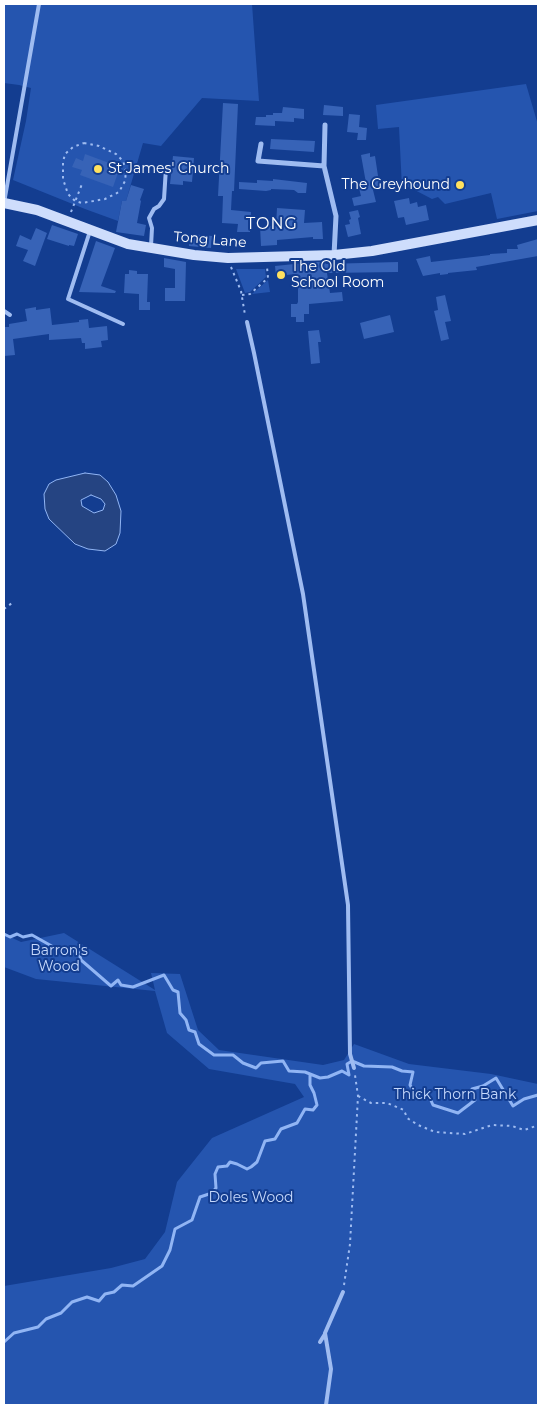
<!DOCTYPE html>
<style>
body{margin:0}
#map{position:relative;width:542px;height:1409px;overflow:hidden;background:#133d90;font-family:Montserrat,sans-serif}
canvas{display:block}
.frame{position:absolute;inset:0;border:5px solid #fff;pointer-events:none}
</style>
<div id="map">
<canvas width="542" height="1409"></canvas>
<div class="frame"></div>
</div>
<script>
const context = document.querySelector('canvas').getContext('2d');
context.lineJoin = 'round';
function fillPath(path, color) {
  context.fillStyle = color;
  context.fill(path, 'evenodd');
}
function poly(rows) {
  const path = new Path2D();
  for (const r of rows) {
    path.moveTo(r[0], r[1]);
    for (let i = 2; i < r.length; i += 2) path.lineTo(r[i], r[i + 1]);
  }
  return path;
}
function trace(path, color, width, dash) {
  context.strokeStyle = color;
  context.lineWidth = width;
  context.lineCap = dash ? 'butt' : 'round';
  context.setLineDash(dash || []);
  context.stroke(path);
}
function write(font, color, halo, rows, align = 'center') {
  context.font = font + ' Montserrat,sans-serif';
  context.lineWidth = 4;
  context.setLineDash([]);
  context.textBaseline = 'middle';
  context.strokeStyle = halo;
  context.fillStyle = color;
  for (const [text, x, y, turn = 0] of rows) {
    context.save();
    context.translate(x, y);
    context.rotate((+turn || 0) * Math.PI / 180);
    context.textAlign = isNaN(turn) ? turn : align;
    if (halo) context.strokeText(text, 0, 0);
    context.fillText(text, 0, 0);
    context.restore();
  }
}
fillPath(poly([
 [4,4,252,4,259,101,202,98,161,146,143,143,126,201,122,201,118,221,85,209,13,180,26,121,31,88,19,85,4,83],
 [526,84,538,125,538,211,497,219,491,193,445,204,438,197,432,199,409,187,402,188,399,127,378,129,376,105],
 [236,269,265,269,266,277,250,292,245,293],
 [268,280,270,292,252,294],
 [64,933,155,990,151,973,180,974,198,1030,219,1050,323,1065,344,1060,354,1044,409,1064,491,1074,538,1084,538,1405,4,1405,4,1286,111,1268,145,1259,165,1232,177,1182,212,1138,304,1097,295,1084,209,1069,167,1033,155,991,36,979,4,967,4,934,21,942]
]), '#2555af');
const water = poly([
 [85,473,100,475,108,482,116,495,121,511,120,533,116,544,105,551,88,549,75,544,49,519,45,509,44,494,49,484,56,480,85,473],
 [91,495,101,499,105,504,103,510,94,513,82,506,81,500,91,495]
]);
fillPath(water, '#254482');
trace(water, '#91b5f4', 1);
trace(poly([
 [4,934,10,937,17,934,23,937,32,935,57,949,64,947,79,953,81,960,111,986,118,980,121,985,133,987,164,975,173,990,178,992,180,1013,186,1020,189,1030,195,1032,199,1044,214,1055,233,1055,243,1063,256,1068,261,1063,283,1061,289,1071,305,1072,320,1078,328,1077,342,1071,349,1075,347,1064,352,1061,364,1066,392,1067,402,1071,413,1072,410,1085,414,1092,429,1096,433,1105,458,1113,475,1100,472,1089,483,1086,496,1078,513,1106,524,1099,538,1095],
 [4,1342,14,1333,38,1327,46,1319,61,1313,72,1302,87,1297,99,1301,105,1294,114,1292,122,1285,133,1286,162,1266,170,1250,175,1229,192,1220,200,1197,212,1193,216,1188,215,1174,218,1167,227,1166,230,1162,237,1164,247,1169,251,1167,257,1162,265,1141,275,1139,281,1129,297,1123,305,1109,313,1110,317,1105,314,1093,310,1085,310,1074]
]), '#91b5f4', 3);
fillPath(poly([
 [223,103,238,104,234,191,232,191,231,210,251,212,250,232,237,232,238,224,222,223,223,196,218,196],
 [324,105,343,107,343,116,323,115],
 [283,107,304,109,304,119,294,118,294,122,275,121,275,126,255,125,256,117,266,117,266,115,273,115,273,113,282,113],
 [349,114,360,115,359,127,367,128,366,140,357,140,358,133,347,132],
 [271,139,315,141,314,152,270,149],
 [370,153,370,157,375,156,380,189,373,190,376,202,354,206,352,198,361,196,358,184,366,183,361,155],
 [85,154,120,167,113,187,80,175,82,170,72,167,76,158,83,161],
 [173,156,194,158,192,182,183,181,183,185,170,184],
 [273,179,307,183,306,193,298,193,294,190,271,189,271,190,266,191,239,189,239,182,257,183,257,180,273,181],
 [131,185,144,189,140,200,141,201,137,223,146,225,144,236,116,232,122,201,126,201],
 [409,198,410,204,417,202,418,207,426,205,429,220,406,225,404,217,398,218,394,201],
 [277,208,305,210,304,223,322,222,323,239,313,239,313,237,277,240,277,245,261,246,260,226,276,226],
 [358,210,360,217,358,218,361,234,348,237,345,225,350,224,349,220,351,219,349,212],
 [52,225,78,234,74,246,69,245,69,246,47,239],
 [36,228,47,233,35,266,23,261,28,250,16,246,20,235,31,240],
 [190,234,212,236,211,248,189,246],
 [538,239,538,256,476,267,477,270,448,273,448,274,440,275,440,273,423,276,416,259,430,256,431,262,490,255,490,254,507,253,507,249,518,249,517,245],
 [96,241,115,248,101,286,116,291,115,293,79,292],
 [164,258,186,262,185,301,165,301,165,288,175,288,175,269,164,267],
 [314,262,325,262,326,264,398,262,398,272,327,273,330,293,342,292,343,301,309,304,309,314,304,314,304,322,296,322,296,317,291,317,291,304,297,304,298,302,298,285,296,274,276,276,275,266],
 [129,270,137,271,137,274,148,274,147,302,150,302,150,310,139,310,139,294,124,293,125,274,129,274],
 [445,295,451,321,445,322,449,339,441,341,434,311,438,310,436,297],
 [36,307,36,310,50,308,52,325,79,322,79,320,88,319,89,328,107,326,108,340,101,341,102,347,85,349,85,343,82,343,81,338,49,340,49,334,13,339,15,355,4,356,5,327,9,327,9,324,27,321,25,309],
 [390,315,394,332,364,339,360,323],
 [319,330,321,342,318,342,320,363,311,364,308,331]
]), '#3763b7');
trace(poly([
 [84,143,99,146,116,154,123,161,126,171,125,181,119,192,105,199,82,203,75,201,68,194,63,179,63,162,65,154,73,147,84,143],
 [71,212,82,184],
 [231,267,241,291,245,315],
 [242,295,250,294,268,278,267,267],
 [4,609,12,603],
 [358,1096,371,1103,387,1103,404,1110,407,1118,418,1125,435,1132,465,1134,492,1125,512,1126,524,1130,536,1126,538,1127],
 [344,1285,350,1244,358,1096,355,1075]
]), '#9fbcf1', 2, [2.5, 4]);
trace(poly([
 [4,203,39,4],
 [90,231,68,299,123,324],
 [151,246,152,228,149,218,154,209,159,206,164,199,166,168],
 [4,311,10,315],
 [247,322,254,353,303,594,348,905,350,1054,354,1068],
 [320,1342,325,1334],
 [326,1405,331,1369,325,1333,343,1292]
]), '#9fbcf1', 4);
trace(poly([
 [325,125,324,166,336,216,334,255],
 [261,144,258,161,324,166]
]), '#9fbcf1', 5);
trace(poly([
 [4,203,37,210,128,244,194,255,228,258,334,255,372,251,538,220]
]), '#ceddfc', 10);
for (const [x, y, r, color] of [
 [98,169,5,"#ffe15f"],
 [460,185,5,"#ffe15f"],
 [281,275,5,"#ffe15f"]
]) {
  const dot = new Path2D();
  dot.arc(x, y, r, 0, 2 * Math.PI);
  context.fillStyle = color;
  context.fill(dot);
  trace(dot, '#133d90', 2);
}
write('14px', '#fff', '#133d90', [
 ["St James' Church",108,169],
 ["The Greyhound",450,185,"right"],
 ["The Old",291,267],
 ["School Room",291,283]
], 'left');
write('14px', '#fff', '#133d90', [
 ["Tong Lane",210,240,5]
]);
write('14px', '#c6d9fc', '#133d90', [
 ["Barron's",59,951],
 ["Wood",59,967],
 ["Thick Thorn Bank",455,1095],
 ["Doles Wood",251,1198]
]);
context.letterSpacing = '1px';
write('16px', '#fff', '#133d90', [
 ["TONG",272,224]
]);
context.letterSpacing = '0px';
</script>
